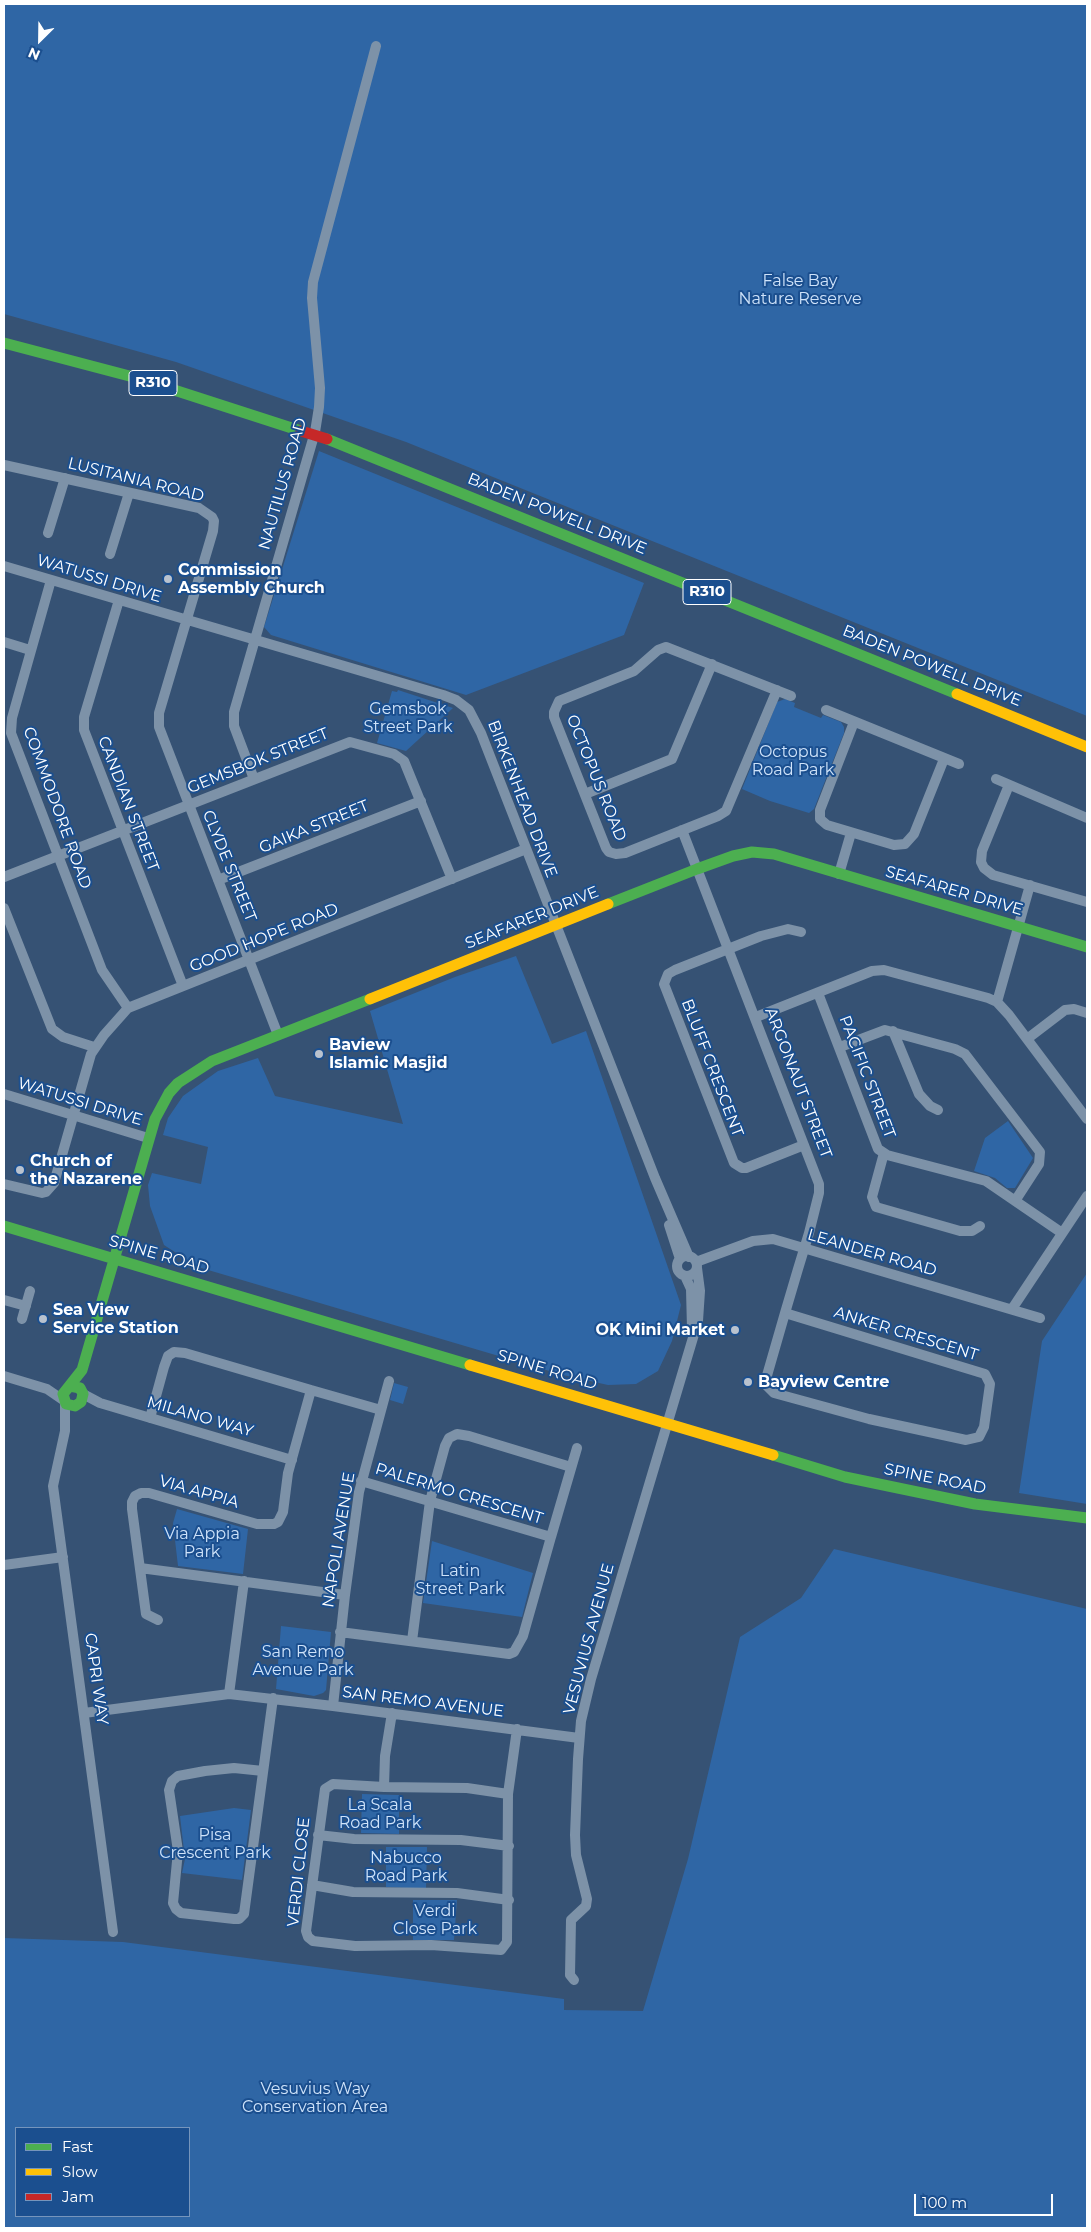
<!DOCTYPE html>
<style>
body{margin:0}
#map{position:relative;width:1091px;height:2232px;overflow:hidden;background:#365274;font-family:Montserrat,sans-serif}
canvas{display:block}
.frame{position:absolute;inset:0;border:5px solid #fff;pointer-events:none}
.legend{position:absolute;left:15px;top:2127px;width:175px;height:90px;box-sizing:border-box;background:#1b4f8f;border:1px solid #7695bc;margin:0;padding:6px 9px;list-style:none;font-size:15px;color:#fff}
.legend li{display:flex;align-items:center;gap:10px;height:25px}
.legend b{width:25px;border:1px solid #7695bc}
.north{position:absolute;left:15px;top:15px;width:50px;height:50px;-webkit-text-stroke:4px #1b4f8f;paint-order:stroke;rotate:203deg;font-size:14px;font-weight:700;line-height:20px;text-align:center;color:#fff}
.north::after{content:'';display:block;margin:auto;width:18px;height:22px;background:#fff;clip-path:polygon(50% 0,100% 100%,50% 72%,0 100%)}
.scale{position:absolute;left:914px;top:2194px;width:139px;height:22px;box-sizing:border-box;border:2px solid #fff;border-top:0;padding-left:6px;font-size:15px;line-height:18px;white-space:nowrap;color:#fff;-webkit-text-stroke:4px #1b4f8f;paint-order:stroke}
</style>
<div id="map">
<canvas width="1091" height="2232"></canvas>
<div class="frame"></div>
<ul class="legend">
<li><b style="height:6px;background:#4caf50"></b>Fast</li>
<li><b style="height:6px;background:#ffc107"></b>Slow</li>
<li><b style="height:6px;background:#c62828"></b>Jam</li>
</ul>
<div class="north">N</div>
<div class="scale">100 m</div>
</div>
<script>
const context = document.querySelector('canvas').getContext('2d');
context.lineJoin = 'round';
function fillPath(path, color) {
  context.fillStyle = color;
  context.fill(path, 'evenodd');
}
function poly(rows) {
  const path = new Path2D();
  for (const r of rows) {
    if (r.length === 3) {
      path.moveTo(r[0] + r[2], r[1]);
      path.arc(r[0], r[1], r[2], 0, 2 * Math.PI);
      continue;
    }
    path.moveTo(r[0], r[1]);
    for (let i = 2; i < r.length; i += 2) path.lineTo(r[i], r[i + 1]);
  }
  return path;
}
function trace(path, color, width, dash) {
  context.strokeStyle = color;
  context.lineWidth = width;
  context.lineCap = dash ? 'butt' : 'round';
  context.setLineDash(dash || []);
  context.stroke(path);
}
function write(font, color, halo, rows, align = 'center') {
  context.font = font + ' Montserrat,sans-serif';
  context.lineWidth = 4;
  context.setLineDash([]);
  context.textBaseline = 'middle';
  context.strokeStyle = halo;
  context.fillStyle = color;
  for (const [text, x, y, turn = 0] of rows) {
    context.save();
    context.translate(x, y);
    context.rotate((+turn || 0) * Math.PI / 180);
    context.textAlign = isNaN(turn) ? turn : align;
    if (halo) context.strokeText(text, 0, 0);
    context.fillText(text, 0, 0);
    context.restore();
  }
}
fillPath(poly([
 [4,4,1087,4,1087,716,406,442,176,362,4,314],
 [319,451,644,583,624,635,466,695,271,635,264,627],
 [398,690,453,708,406,751,377,743,392,691,397,692],
 [785,699,795,703,794,707,821,718,823,715,841,722,844,727,844,733,814,809,809,813,770,801,742,789,777,702],
 [516,956,552,1044,586,1031,681,1305,672,1341,658,1371,636,1384,608,1385,563,1375,198,1267,164,1245,150,1206,148,1185,152,1173,201,1184,208,1147,163,1135,168,1118,183,1096,218,1071,258,1058,275,1096,403,1124,370,1011,455,977],
 [1008,1121,1033,1158,1015,1188,1007,1188,995,1178,974,1171,985,1138],
 [1087,1273,1087,1504,1019,1493,1042,1341],
 [394,1383,408,1387,403,1404,390,1400],
 [177,1509,248,1529,243,1574,178,1566,173,1523],
 [432,1541,533,1573,522,1617,423,1603],
 [834,1549,1087,1609,1087,2228,4,2228,4,1938,123,1942,564,1999,564,2010,643,2011,688,1859,740,1637,801,1598],
 [189,2128,189,2216,16,2216,16,2128],
 [281,1626,331,1632,326,1690,323,1693,314,1696,276,1689],
 [362,1794,399,1795,399,1834,361,1833],
 [234,1808,251,1810,242,1880,182,1873,185,1859,180,1816],
 [386,1847,427,1847,426,1889,386,1887],
 [413,1900,457,1900,454,1940,413,1940]
]), '#2f66a5');
trace(poly([
 [4,465,199,508,212,517,214,521,213,531,159,713,159,727,278,1035],
 [48,533,65,478],
 [110,554,129,493],
 [4,566,443,695,456,700,469,710,481,733,655,1178,689,1257],
 [51,580,12,718,11,733,102,970,128,1008],
 [119,600,84,717,84,730,183,986],
 [4,642,30,650],
 [777,690,726,811,718,816,625,853,616,854,609,852,606,848,554,717,554,712,559,701,634,671,658,650,666,647,791,696],
 [826,710,959,764],
 [854,722,820,810,820,819,827,825,894,845,905,844,914,834,944,759],
 [254,779,234,726,234,712,315,432,319,407,320,388,312,298,313,282,376,46],
 [996,779,1087,818],
 [1009,785,982,851,981,862,984,868,993,875,1087,902],
 [585,794,672,759,712,664],
 [682,830,819,1184,819,1193,809,1233,798,1269,785,1313,766,1379,766,1385,774,1393,869,1419,966,1440,979,1437,984,1427,990,1384,985,1374,785,1313],
 [839,874,851,833],
 [4,877,350,742,394,754,404,761,452,879],
 [218,880,421,801],
 [4,908,52,1029,63,1037,94,1047],
 [801,932,788,929,761,936,675,970,668,974,664,984,734,1163,742,1168,746,1168,804,1145],
 [818,993,878,1149,887,1155,986,1181,1062,1233],
 [997,1002,1030,885],
 [756,1017,872,971,884,970,988,998,997,1002,1009,1015,1087,1119],
 [893,1031,919,1094,930,1106,938,1110],
 [1027,1039,1065,1010,1074,1009,1087,1013],
 [840,1047,885,1030,955,1049,965,1054,1040,1152,1039,1164,1015,1201],
 [4,1094,148,1138],
 [884,1153,872,1197,876,1207,960,1231,972,1231,980,1226],
 [4,1184,42,1193,46,1192,54,1183,91,1054,104,1035,128,1008,526,849],
 [669,1225,680,1259],
 [687,1266,10],
 [696,1262,753,1241,773,1239,1040,1318],
 [685,1276,691,1289,692,1329],
 [4,1300,26,1306],
 [1012,1309,1087,1196],
 [22,1319,30,1291],
 [4,1376,47,1389,63,1400],
 [311,1390,381,1410],
 [83,1394,100,1403,292,1460],
 [65,1402,65,1431,53,1486,113,1932],
 [150,1418,164,1367,168,1356,174,1352,185,1353,311,1390,288,1473,283,1512,278,1522,274,1524,257,1524,149,1493,141,1493,135,1496,132,1502,132,1509,146,1614,158,1620],
 [551,1537,577,1448],
 [4,1565,63,1557],
 [140,1568,345,1595],
 [340,1632,509,1654,514,1652,523,1636,551,1537,361,1481],
 [412,1641,430,1501,445,1446,449,1438,457,1434,469,1436,571,1467],
 [229,1694,244,1581],
 [333,1706,345,1595,359,1492,389,1381],
 [84,1713,229,1694,333,1706,579,1738],
 [392,1713,385,1756,384,1787,467,1788,508,1794],
 [263,1771,234,1768,205,1771,178,1776,172,1781,169,1790,178,1851,173,1903,176,1909,181,1913,234,1919,239,1919,244,1914,273,1698],
 [384,1787,333,1784,325,1789,306,1931,308,1937,313,1941,355,1946,431,1945,501,1950,507,1942,508,1794,517,1729],
 [318,1835,354,1839,461,1840,509,1846],
 [312,1885,353,1892,457,1893,509,1900],
 [574,1980,570,1975,571,1920,586,1906,587,1899,576,1855,575,1835,578,1759,581,1721,591,1679,698,1321,700,1291,697,1268]
]), '#7d92a8', 10);
trace(poly([
 [4,343,137,378,301,431],
 [327,439,957,694],
 [608,904,697,869,733,856,752,852,774,854,1087,947],
 [4,1226,470,1365],
 [70,1386,80,1388,83,1394,81,1402,75,1406,66,1404,63,1394,82,1370,155,1119,169,1093,178,1083,212,1061,370,999],
 [773,1455,845,1477,975,1504,1087,1518]
]), '#4caf50', 11);
trace(poly([
 [957,694,1087,747],
 [370,999,608,904],
 [470,1365,773,1455]
]), '#ffc107', 11);
trace(poly([
 [301,431,327,439]
]), '#c62828', 11);
for (const [x, y, r, color] of [
 [168,579,5,"#b9c2ce"],
 [319,1054,5,"#b9c2ce"],
 [20,1170,5,"#b9c2ce"],
 [43,1319,5,"#b9c2ce"],
 [735,1330,5,"#b9c2ce"],
 [748,1382,5,"#b9c2ce"]
]) {
  const dot = new Path2D();
  dot.arc(x, y, r, 0, 2 * Math.PI);
  context.fillStyle = color;
  context.fill(dot);
  trace(dot, '#1b4f8f', 2);
}
for (const [x, y, w] of [
 [153,383,48],
 [707,592,48]
]) {
  const box = new Path2D();
  box.roundRect(x - w / 2, y - 12.5, w, 25, 4);
  context.fillStyle = '#1b4f8f';
  context.fill(box);
  trace(box, '#fff', 1);
}
write('bold 15px', '#fff', null, [
 ["R310",153,383],
 ["R310",707,592]
]);
write('16px', '#cfe3fa', '#1b4f8f', [
 ["False Bay",800,281],
 ["Nature Reserve",800,299],
 ["Gemsbok",408,709],
 ["Street Park",408,727],
 ["Octopus",793,752],
 ["Road Park",793,770],
 ["Via Appia",202,1534],
 ["Park",202,1552],
 ["Latin",460,1571],
 ["Street Park",460,1589],
 ["San Remo",303,1652],
 ["Avenue Park",303,1670],
 ["La Scala",380,1805],
 ["Road Park",380,1823],
 ["Pisa",215,1835],
 ["Crescent Park",215,1853],
 ["Nabucco",406,1858],
 ["Road Park",406,1876],
 ["Verdi",435,1911],
 ["Close Park",435,1929],
 ["Vesuvius Way",315,2089],
 ["Conservation Area",315,2107]
]);
write('16px', '#fff', '#1b4f8f', [
 ["LUSITANIA ROAD",136,480,14],
 ["NAUTILUS ROAD",283,484,-74],
 ["BADEN POWELL DRIVE",557,514,22],
 ["WATUSSI DRIVE",99,579,17],
 ["BADEN POWELL DRIVE",932,666,22],
 ["GEMSBOK STREET",258,761,-22],
 ["OCTOPUS ROAD",596,778,68],
 ["BIRKENHEAD DRIVE",522,799,69],
 ["CANDIAN STREET",128,804,69],
 ["COMMODORE ROAD",57,808,70],
 ["GAIKA STREET",314,827,-22],
 ["CLYDE STREET",229,866,68],
 ["SEAFARER DRIVE",954,891,16],
 ["SEAFARER DRIVE",532,918,-22],
 ["GOOD HOPE ROAD",264,938,-22],
 ["BLUFF CRESCENT",712,1068,69],
 ["PACIFIC STREET",867,1077,69],
 ["ARGONAUT STREET",798,1083,69],
 ["WATUSSI DRIVE",80,1102,17],
 ["LEANDER ROAD",872,1253,16],
 ["SPINE ROAD",159,1255,16],
 ["ANKER CRESCENT",906,1334,17],
 ["SPINE ROAD",547,1370,17],
 ["MILANO WAY",200,1417,16],
 ["SPINE ROAD",935,1479,11],
 ["VIA APPIA",199,1492,16],
 ["PALERMO CRESCENT",459,1494,17],
 ["NAPOLI AVENUE",339,1540,-81],
 ["VESUVIUS AVENUE",589,1639,-75],
 ["CAPRI WAY",96,1679,82],
 ["SAN REMO AVENUE",423,1702,7],
 ["VERDI CLOSE",299,1872,-84]
]);
write('bold 16px', '#fff', '#1b4f8f', [
 ["Commission",178,570],
 ["Assembly Church",178,588],
 ["Baview",329,1045],
 ["Islamic Masjid",329,1063],
 ["Church of",30,1161],
 ["the Nazarene",30,1179],
 ["Sea View",53,1310],
 ["Service Station",53,1328],
 ["OK Mini Market",725,1330,"right"],
 ["Bayview Centre",758,1382]
], 'left');
</script>
